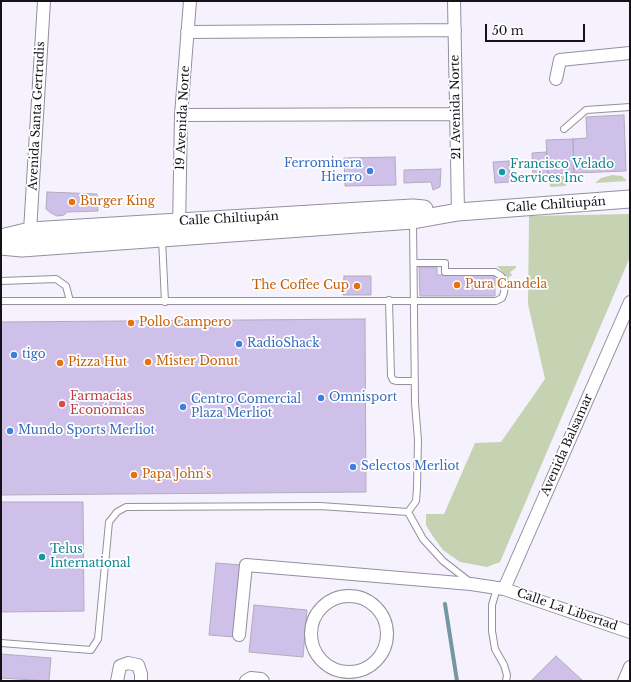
<!DOCTYPE html>
<meta charset="utf-8">
<style>
body{margin:0}
#map{position:relative;width:631px;height:682px;overflow:hidden;background:#f6f2fd;font-family:"Libre Baskerville",serif}
canvas{display:block}
.frame{position:absolute;inset:0;border:2px solid #151319;pointer-events:none}
.scale{position:absolute;left:485px;top:24px;width:100px;height:18px;box-sizing:border-box;border:2px solid #151319;border-top:0;padding-left:5px;font-size:12px;line-height:14px;white-space:nowrap;color:#151319;-webkit-text-stroke:3px #fff;paint-order:stroke}
</style>
<div id="map">
<canvas width="631" height="682"></canvas>
<div class="frame"></div>
<div class="scale">50 m</div>
</div>
<script>
const context = document.querySelector('canvas').getContext('2d');
context.lineJoin = 'round';
function fillPath(path, color) {
  context.fillStyle = color;
  context.fill(path, 'evenodd');
}
function poly(rows) {
  const path = new Path2D();
  for (const r of rows) {
    if (r.length === 3) {
      path.moveTo(r[0] + r[2], r[1]);
      path.arc(r[0], r[1], r[2], 0, 2 * Math.PI);
      continue;
    }
    path.moveTo(r[0], r[1]);
    for (let i = 2; i < r.length; i += 2) path.lineTo(r[i], r[i + 1]);
  }
  return path;
}
function trace(path, color, width, dash) {
  context.strokeStyle = color;
  context.lineWidth = width;
  context.lineCap = dash ? 'butt' : 'round';
  context.setLineDash(dash || []);
  context.stroke(path);
}
function write(font, color, halo, rows, align = 'center') {
  context.font = font + ' "Libre Baskerville",serif';
  context.lineWidth = 3.5;
  context.setLineDash([]);
  context.textBaseline = 'middle';
  context.strokeStyle = halo;
  context.fillStyle = color;
  for (const [text, x, y, turn = 0] of rows) {
    context.save();
    context.translate(x, y);
    context.rotate((+turn || 0) * Math.PI / 180);
    context.textAlign = isNaN(turn) ? turn : align;
    if (halo) context.strokeText(text, 0, 0);
    context.fillText(text, 0, 0);
    context.restore();
  }
}
fillPath(poly([
 [574,175,565,186,550,187,549,177],
 [612,175,622,176,627,181,595,183,601,178],
 [630,214,630,257,500,562,487,567,460,562,443,550,432,535,426,525,426,514,444,514,475,443,501,442,545,379,528,304,529,216],
 [497,266,516,266,516,268,510,272,512,275,508,278]
]), '#c5d3b2');
trace(poly([
 [445,604,457,681]
]), '#7497a3', 4);
const building = poly([
 [624,115,626,171,574,173,573,139,587,138,586,117,624,115],
 [573,139,574,173,548,174,546,140,573,139],
 [546,152,548,174,533,175,532,153,546,152],
 [395,157,396,185,345,186,344,158,395,157],
 [509,161,510,182,495,183,493,162,509,161],
 [441,169,440,187,433,190,431,182,404,183,404,170,441,169],
 [47,192,97,194,98,211,67,212,64,215,57,216,51,213,46,209,47,192],
 [419,267,437,267,437,275,495,275,495,296,420,296,419,267],
 [344,276,371,276,371,295,343,295,344,276],
 [365,319,366,492,1,495,1,322,365,319],
 [1,502,83,502,84,611,1,612,1,502],
 [216,563,242,565,235,637,209,635,216,563],
 [254,605,307,610,303,657,249,652,254,605],
 [1,654,51,658,49,681,1,678,1,654],
 [556,656,583,681,531,681,556,656]
]);
fillPath(building, '#cec0e8');
trace(building, '#b1acbc', 1);
const service = poly([
 [564,129,586,110,630,107],
 [162,239,165,302],
 [1,281,56,279,66,286,70,301],
 [389,300,391,376,393,380,397,381,415,381],
 [1,301,496,301,502,298,504,293,505,281,501,276,495,272,445,272,445,263,414,263],
 [408,512,416,501,417,488,418,440,415,403,413,221],
 [408,512,423,539,443,561,470,582],
 [497,588,492,605,492,631,495,649,504,665,507,675,506,681],
 [1,643,91,650,98,639,109,522,117,512,126,507,320,506,408,512]
]);
const minor = poly([
 [454,1,458,212],
 [187,32,455,30],
 [556,79,560,60,630,53],
 [181,115,456,114],
 [179,229,181,115,190,1],
 [30,231,44,1],
 [504,589,630,302],
 [349,634,38],
 [239,635,246,565,471,584,504,589,630,632],
 [117,681,120,666,128,663,138,665,141,674,141,681],
 [246,681,251,678,261,679,263,681],
 [624,681,630,667]
]);
const secondary = poly([
 [1,238,30,231,377,210,413,208,424,209],
 [1,246,22,248,413,220,458,212,630,199]
]);
trace(service, '#958f9f', 8);
trace(minor, '#958f9f', 14);
trace(secondary, '#958f9f', 19);
trace(service, '#fff', 6);
trace(minor, '#fff', 12);
trace(secondary, '#fff', 17);
for (const [x, y, r, color] of [
 [370,171,4,"#3f7fe0"],
 [502,172,4,"#0f9aa8"],
 [72,202,4,"#e8710a"],
 [457,285,4,"#e8710a"],
 [357,286,4,"#e8710a"],
 [131,323,4,"#e8710a"],
 [239,344,4,"#3f7fe0"],
 [14,355,4,"#3f7fe0"],
 [148,362,4,"#e8710a"],
 [60,363,4,"#e8710a"],
 [321,398,4,"#3f7fe0"],
 [62,404,4,"#e0444e"],
 [183,407,4,"#3f7fe0"],
 [10,431,4,"#3f7fe0"],
 [353,467,4,"#3f7fe0"],
 [134,475,4,"#e8710a"],
 [42,557,4,"#0f9aa8"]
]) {
  const dot = new Path2D();
  dot.arc(x, y, r, 0, 2 * Math.PI);
  context.fillStyle = color;
  context.fill(dot);
  trace(dot, '#fff', 1.5);
}
write('12px', '#151319', '#fff', [
 ["21 Avenida Norte",456,107,-91],
 ["Avenida Santa Gertrudis",37,116,-87],
 ["19 Avenida Norte",183,118,-87],
 ["Calle Chiltiupán",556,205,-4],
 ["Calle Chiltiupán",229,219,-3],
 ["Avenida Balsamar",567,445,-66],
 ["Calle La Libertad",567,610,19]
]);
write('12px', '#366cbe', '#fff', [
 ["Ferrominera",362,164,"right"],
 ["Hierro",362,178,"right"],
 ["RadioShack",247,344],
 ["tigo",22,355],
 ["Omnisport",329,398],
 ["Centro Comercial",191,400],
 ["Plaza Merliot",191,414],
 ["Mundo Sports Merliot",18,431],
 ["Selectos Merliot",361,467]
], 'left');
write('12px', '#0d838f', '#fff', [
 ["Francisco Velado",510,165],
 ["Services Inc",510,179],
 ["Telus",50,550],
 ["International",50,564]
], 'left');
write('12px', '#c56008', '#fff', [
 ["Burger King",80,202],
 ["Pura Candela",465,285],
 ["The Coffee Cup",349,286,"right"],
 ["Pollo Campero",139,323],
 ["Mister Donut",156,362],
 ["Pizza Hut",68,363],
 ["Papa John's",142,475]
], 'left');
write('12px', '#be3a42', '#fff', [
 ["Farmacias",70,397],
 ["Económicas",70,411]
], 'left');
</script>
